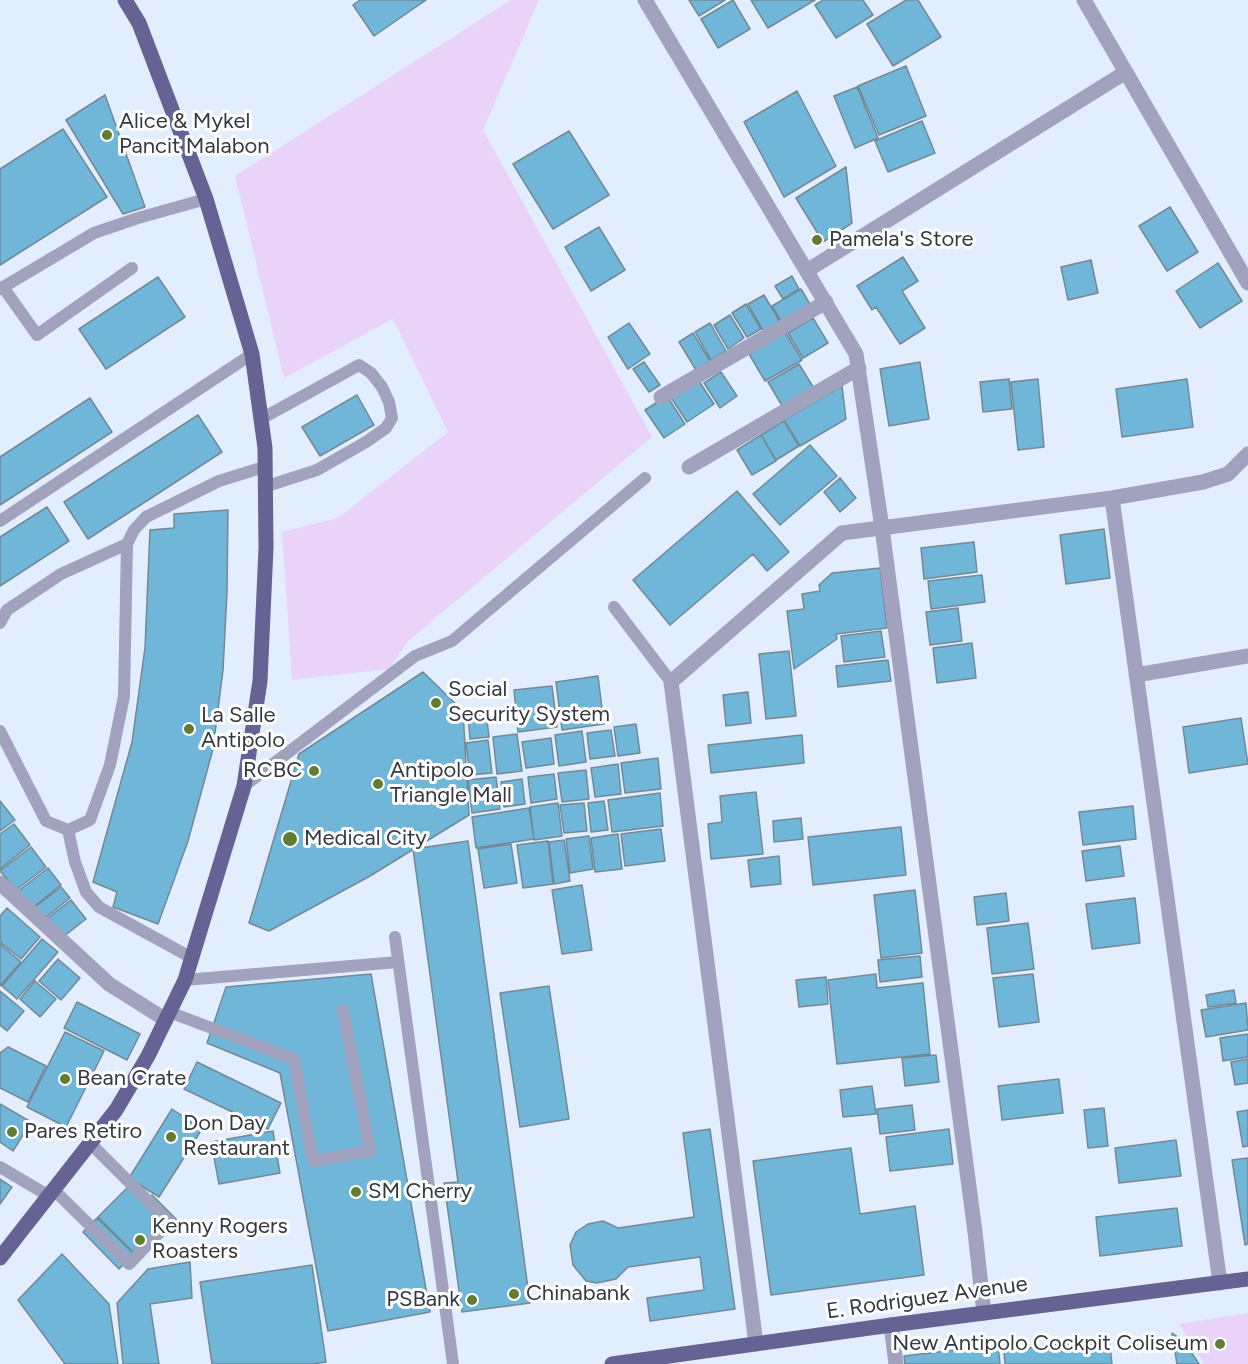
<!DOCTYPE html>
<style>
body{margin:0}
canvas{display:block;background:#e2edfd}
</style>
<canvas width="1248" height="1364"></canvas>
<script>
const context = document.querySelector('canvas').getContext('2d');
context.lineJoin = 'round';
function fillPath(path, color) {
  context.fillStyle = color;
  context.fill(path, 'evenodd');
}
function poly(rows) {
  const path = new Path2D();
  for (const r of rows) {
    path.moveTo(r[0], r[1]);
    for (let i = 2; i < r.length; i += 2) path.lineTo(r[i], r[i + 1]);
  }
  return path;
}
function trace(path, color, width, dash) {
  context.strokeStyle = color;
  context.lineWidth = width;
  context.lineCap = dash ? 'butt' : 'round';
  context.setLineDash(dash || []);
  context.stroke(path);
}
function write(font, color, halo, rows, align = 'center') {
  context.font = font + ' Figtree,sans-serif';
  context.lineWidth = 6;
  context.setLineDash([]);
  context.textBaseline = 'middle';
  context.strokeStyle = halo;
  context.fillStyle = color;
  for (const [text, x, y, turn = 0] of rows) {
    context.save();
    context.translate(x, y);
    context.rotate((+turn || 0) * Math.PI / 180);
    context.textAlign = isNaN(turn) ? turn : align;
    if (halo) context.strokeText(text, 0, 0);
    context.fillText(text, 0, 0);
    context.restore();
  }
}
fillPath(poly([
 [511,0,539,0,483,130,652,437,408,641,389,669,292,680,282,532,338,518,448,432,393,319,284,378,235,176],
 [1248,1313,1248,1364,1204,1364,1179,1324]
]), '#e9d3f9');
const building = poly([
 [360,0,426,0,374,36,353,5,360,0],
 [689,0,725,0,699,16,689,0],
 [733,0,750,29,718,48,701,19,733,0],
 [751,0,815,0,768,28,751,0],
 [823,0,863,0,873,15,836,38,815,5,823,0],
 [906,0,918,0,941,37,893,66,867,24,906,0],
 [906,66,926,116,879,135,858,86,906,66],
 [857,87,878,138,855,148,834,96,857,87],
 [797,91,836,166,784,197,744,122,797,91],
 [105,95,145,207,123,214,66,120,105,95],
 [922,121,935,153,888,172,875,141,922,121],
 [63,129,107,197,0,265,0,169,63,129],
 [569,131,609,195,553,229,513,164,569,131],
 [846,167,852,223,823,242,796,198,846,167],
 [1170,207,1198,252,1167,271,1139,226,1170,207],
 [599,227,625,270,591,291,565,247,599,227],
 [903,257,918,281,902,291,925,328,900,344,876,307,872,310,857,286,903,257],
 [1091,260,1098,293,1068,300,1061,267,1091,260],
 [1218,263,1242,301,1200,328,1176,291,1218,263],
 [792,276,799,289,783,299,775,286,792,276],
 [158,277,185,317,106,369,79,329,158,277],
 [801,289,811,306,782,323,772,306,801,289],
 [764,295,780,322,764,332,748,304,764,295],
 [746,304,761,329,747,337,732,313,746,304],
 [730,315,744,338,728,349,714,325,730,315],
 [813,318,828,343,803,358,788,333,813,318],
 [629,323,650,354,628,369,608,337,629,323],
 [710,323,726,351,711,360,695,332,710,323],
 [785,332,802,360,765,381,749,354,785,332],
 [693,333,710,361,696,370,679,342,693,333],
 [644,362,660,385,649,392,633,369,644,362],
 [920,362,929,419,889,426,880,369,920,362],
 [799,364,815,390,784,409,768,382,799,364],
 [721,372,737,396,720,408,704,383,721,372],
 [697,378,714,404,687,422,670,396,697,378],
 [1009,379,1012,409,983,412,980,382,1009,379],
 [1038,379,1044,447,1018,450,1011,382,1038,379],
 [1187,379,1193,427,1122,437,1116,389,1187,379],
 [842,386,846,419,800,446,784,420,842,386],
 [357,395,374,425,320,456,302,427,357,395],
 [667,396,685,424,664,438,645,410,667,396],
 [90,398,112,432,0,505,0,457,90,398],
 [198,415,222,452,88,539,64,502,198,415],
 [784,421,799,446,776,460,761,435,784,421],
 [761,435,776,461,752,475,737,450,761,435],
 [810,445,837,476,780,525,753,494,810,445],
 [840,478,856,498,840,512,824,492,840,478],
 [737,491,789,552,767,571,753,554,670,625,633,580,737,491],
 [47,507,69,541,0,586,0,537,47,507],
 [228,510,227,592,223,670,213,749,188,841,158,924,113,907,117,892,93,882,132,742,145,648,150,530,174,528,174,514,228,510],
 [1104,529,1110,578,1066,584,1060,535,1104,529],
 [974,542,977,572,924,579,921,548,974,542],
 [880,568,887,628,836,634,837,639,794,669,787,611,804,609,802,594,820,591,819,585,832,573,880,568],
 [982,575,985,602,931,609,928,581,982,575],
 [958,608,962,641,930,645,926,612,958,608],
 [881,631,885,657,844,662,841,636,881,631],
 [972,643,976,678,937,683,933,648,972,643],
 [789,651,796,716,766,719,759,654,789,651],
 [888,660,891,681,838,687,836,666,888,660],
 [423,672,463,711,469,815,370,876,269,931,249,923,299,754,423,672],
 [598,676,604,724,562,730,556,682,598,676],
 [552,686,557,727,518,732,514,690,552,686],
 [748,692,751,723,726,726,723,695,748,692],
 [486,712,489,737,470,739,468,715,486,712],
 [1241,718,1248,764,1189,773,1183,727,1241,718],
 [636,724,640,753,618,756,614,727,636,724],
 [611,730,615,756,590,759,587,733,611,730],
 [582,731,586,762,559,766,555,735,582,731],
 [517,734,522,771,497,774,493,737,517,734],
 [802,735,804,763,711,773,708,745,802,735],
 [551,738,554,764,526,768,522,742,551,738],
 [488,740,492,773,470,775,466,743,488,740],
 [658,758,661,789,625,793,621,763,658,758],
 [618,764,621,794,595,797,591,768,618,764],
 [586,770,589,799,562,802,558,773,586,770],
 [554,774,557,799,531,803,528,777,554,774],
 [496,777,500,809,472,813,468,780,496,777],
 [522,779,525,804,504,807,501,782,522,779],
 [756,792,763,854,711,859,708,824,722,822,720,796,756,792],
 [660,793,663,826,612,832,608,800,660,793],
 [0,801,15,820,0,831,0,801],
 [604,801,608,830,591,832,588,803,604,801],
 [558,803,562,836,534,840,530,807,558,803],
 [584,803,587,831,564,833,560,805,584,803],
 [1133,806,1136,839,1083,845,1079,812,1133,806],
 [529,808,534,839,476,848,472,817,529,808],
 [801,818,803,839,774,842,773,821,801,818],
 [14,824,30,845,0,869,0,834,14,824],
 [901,827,906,875,813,885,808,837,901,827],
 [661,829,665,861,625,866,621,834,661,829],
 [618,834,622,869,595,872,591,838,618,834],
 [589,836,593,869,570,873,566,839,589,836],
 [564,840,570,881,554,884,549,842,564,840],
 [468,841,530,1303,462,1312,444,1183,458,1182,413,849,468,841],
 [548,841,553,884,523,888,517,845,548,841],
 [511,844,517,883,484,888,478,849,511,844],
 [1120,846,1124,876,1086,881,1082,851,1120,846],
 [31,847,46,867,16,890,0,871,31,847],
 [779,856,781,884,751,887,748,860,779,856],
 [48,868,61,885,32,908,18,891,48,868],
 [582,885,592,950,562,954,552,890,582,885],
 [61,887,70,898,44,919,35,907,61,887],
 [915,890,922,953,881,958,874,895,915,890],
 [1006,893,1009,921,977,925,974,897,1006,893],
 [1135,898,1140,943,1092,949,1086,904,1135,898],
 [71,900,86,919,63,937,48,918,71,900],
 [7,908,40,937,21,959,0,942,0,916,7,908],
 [1028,923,1034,969,992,974,987,928,1028,923],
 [42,939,58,952,17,999,2,986,42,939],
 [0,944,21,962,0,986,0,944],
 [920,956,922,977,880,982,878,960,920,956],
 [58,959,80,978,61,1000,39,981,58,959],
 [371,974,430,1312,328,1331,280,1073,207,1043,226,987,371,974],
 [876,974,877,988,923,983,930,1054,837,1064,828,980,876,974],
 [1033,974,1039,1022,999,1027,993,978,1033,974],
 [826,977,828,1004,799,1007,796,980,826,977],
 [35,981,56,999,40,1017,20,999,35,981],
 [549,986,569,1119,520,1127,500,993,549,986],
 [1234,990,1236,1003,1208,1007,1206,995,1234,990],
 [0,991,24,1011,7,1031,0,1025,0,991],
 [77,1002,140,1034,127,1060,64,1028,77,1002],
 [1246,1003,1248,1030,1206,1037,1201,1010,1246,1003],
 [65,1032,104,1051,66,1127,27,1107,65,1032],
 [1248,1034,1248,1057,1223,1061,1220,1038,1248,1034],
 [8,1047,46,1066,28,1102,0,1088,0,1053,8,1047],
 [936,1055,939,1082,905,1086,902,1058,936,1055],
 [1248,1059,1248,1083,1235,1085,1231,1062,1248,1059],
 [197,1062,281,1103,268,1129,184,1089,197,1062],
 [1059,1079,1063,1113,1002,1120,998,1086,1059,1079],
 [872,1086,876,1114,843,1117,840,1090,872,1086],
 [0,1104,31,1122,13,1151,0,1142,0,1104],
 [912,1105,915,1130,880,1134,877,1109,912,1105],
 [1104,1108,1108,1146,1088,1148,1084,1110,1104,1108],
 [172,1109,202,1129,159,1197,129,1178,172,1109],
 [1248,1110,1248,1146,1243,1147,1237,1112,1248,1110],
 [710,1129,735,1309,650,1321,647,1298,704,1290,700,1257,628,1267,616,1279,597,1283,586,1281,573,1265,570,1245,576,1232,588,1224,603,1221,618,1228,694,1217,683,1133,710,1129],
 [949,1129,953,1164,890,1171,886,1137,949,1129],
 [273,1131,280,1173,219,1184,211,1142,273,1131],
 [1176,1140,1181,1176,1119,1183,1115,1148,1176,1140],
 [851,1148,860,1214,915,1206,924,1275,771,1295,753,1161,851,1148],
 [1248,1158,1248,1244,1245,1245,1232,1160,1248,1158],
 [0,1179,12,1187,0,1204,0,1179],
 [131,1184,147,1200,152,1195,178,1221,140,1259,98,1217,131,1184],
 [1177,1208,1182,1246,1100,1256,1096,1217,1177,1208],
 [97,1218,134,1254,119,1269,83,1232,97,1218],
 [62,1254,109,1304,118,1364,65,1364,18,1300,62,1254],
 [190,1262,192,1298,150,1304,159,1364,123,1364,117,1303,148,1269,190,1262],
 [312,1265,326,1362,312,1364,212,1364,200,1282,312,1265],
 [1172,1333,1184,1341,1199,1364,1177,1364,1172,1333],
 [1109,1338,1112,1364,1005,1364,1004,1351,1109,1338],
 [998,1345,1000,1364,905,1364,904,1356,998,1345]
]);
fillPath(building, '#70b6d9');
trace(building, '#738995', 1.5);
trace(poly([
 [3,287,37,335,132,268],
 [0,289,94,233,138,218,206,199],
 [261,419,359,365,371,373,382,387,389,402,392,418,386,428,366,442,317,470,264,487],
 [0,521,252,354],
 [614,607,671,682],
 [0,623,7,610,61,574,127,544],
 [0,731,46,821,68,830,90,820,110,765,124,696,127,544,134,530,146,517,219,481,264,467],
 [244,786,415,656,452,641,645,478],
 [68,830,75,862,86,892,99,907,192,958],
 [395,937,453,1364],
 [185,980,398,962],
 [169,1012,294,1059,313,1161,370,1151,343,1010],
 [0,1167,49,1196],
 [54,1190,129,1264,169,1222,91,1144]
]), '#a1a2bd', 12);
trace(poly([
 [645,0,856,354,882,528,975,1232,984,1313],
 [1084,0,1248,283],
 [808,270,1126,72],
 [661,397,826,302],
 [689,467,859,368],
 [1112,498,1220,1283],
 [1136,675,1248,656],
 [0,883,109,984,166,1020],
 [891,1325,896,1364],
 [756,1344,671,682,842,533,1112,498,1203,482,1228,474,1248,454]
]), '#a1a2bd', 15);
trace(poly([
 [0,1258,116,1110,148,1056,185,980,244,786,260,681,266,548,265,448,252,354,206,199,139,23,125,0],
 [612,1364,891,1325,1248,1279]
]), '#656393', 15);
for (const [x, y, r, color] of [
 [107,135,6,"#627d31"],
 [817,240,6,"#627d31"],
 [436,703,6,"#627d31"],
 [189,729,6,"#627d31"],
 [314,771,6,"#627d31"],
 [378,784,6,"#627d31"],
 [290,839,8,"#627d31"],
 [65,1079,6,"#627d31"],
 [12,1132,6,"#627d31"],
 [171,1137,6,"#627d31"],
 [356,1192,6,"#627d31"],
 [140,1240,6,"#627d31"],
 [514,1294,6,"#627d31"],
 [472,1300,6,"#627d31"],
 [1220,1344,6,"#627d31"]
]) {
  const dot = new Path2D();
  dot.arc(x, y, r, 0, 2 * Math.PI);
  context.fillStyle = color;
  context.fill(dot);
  trace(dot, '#fff', 2);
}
write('22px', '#343941', '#fff', [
 ["Alice & Mykel",119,122],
 ["Pancit Malabon",119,147],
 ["Pamela's Store",829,240],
 ["Social",448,690],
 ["Security System",448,715],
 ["La Salle",201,716],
 ["Antipolo",201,741],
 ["RCBC",302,771,"right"],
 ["Antipolo",390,771],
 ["Triangle Mall",390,796],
 ["Medical City",304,839],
 ["Bean Crate",77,1079],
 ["Don Day",183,1124],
 ["Restaurant",183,1149],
 ["Pares Retiro",24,1132],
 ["SM Cherry",368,1192],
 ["Kenny Rogers",152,1227],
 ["Roasters",152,1252],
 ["Chinabank",526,1294],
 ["PSBank",460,1300,"right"],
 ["New Antipolo Cockpit Coliseum",1208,1344,"right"]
], 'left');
write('22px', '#343941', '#fff', [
 ["E. Rodriguez Avenue",927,1298,-8]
]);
</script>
